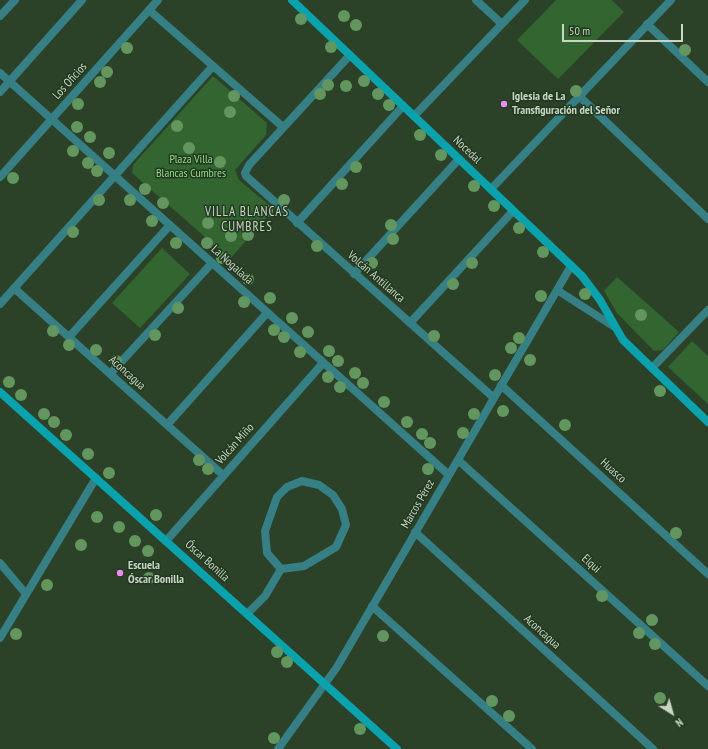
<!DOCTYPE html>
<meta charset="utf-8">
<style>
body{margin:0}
#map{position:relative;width:708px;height:749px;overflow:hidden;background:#2b4229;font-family:"PT Sans Narrow",sans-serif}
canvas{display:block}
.north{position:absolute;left:652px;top:693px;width:40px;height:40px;-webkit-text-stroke:3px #21381f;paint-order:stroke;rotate:143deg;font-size:11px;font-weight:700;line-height:16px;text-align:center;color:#c8d6c6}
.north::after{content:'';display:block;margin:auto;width:14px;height:18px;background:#c8d6c6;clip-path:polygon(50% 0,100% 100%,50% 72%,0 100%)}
.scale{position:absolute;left:562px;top:24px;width:121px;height:18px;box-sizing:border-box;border:2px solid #c8d6c6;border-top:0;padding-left:5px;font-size:12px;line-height:14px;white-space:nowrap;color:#c8d6c6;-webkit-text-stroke:3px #21381f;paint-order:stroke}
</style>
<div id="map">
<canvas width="708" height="749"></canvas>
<div class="north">N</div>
<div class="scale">50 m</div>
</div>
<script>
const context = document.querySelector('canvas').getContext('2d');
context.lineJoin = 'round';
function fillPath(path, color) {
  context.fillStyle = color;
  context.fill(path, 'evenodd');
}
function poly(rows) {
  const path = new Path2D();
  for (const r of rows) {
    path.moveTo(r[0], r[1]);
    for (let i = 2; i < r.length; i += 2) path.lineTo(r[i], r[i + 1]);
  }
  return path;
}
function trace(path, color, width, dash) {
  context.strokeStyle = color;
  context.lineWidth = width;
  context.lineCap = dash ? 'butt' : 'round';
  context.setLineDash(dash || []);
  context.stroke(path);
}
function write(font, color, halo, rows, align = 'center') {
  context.font = font + ' "PT Sans Narrow",sans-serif';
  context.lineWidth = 3;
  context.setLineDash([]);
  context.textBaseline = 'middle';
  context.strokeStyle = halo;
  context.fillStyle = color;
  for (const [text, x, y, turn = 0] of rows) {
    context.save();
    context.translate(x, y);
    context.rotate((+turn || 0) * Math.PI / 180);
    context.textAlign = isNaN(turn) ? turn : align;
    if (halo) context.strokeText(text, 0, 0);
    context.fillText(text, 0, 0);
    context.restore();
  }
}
fillPath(poly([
 [556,0,612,0,624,12,558,79,517,40],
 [213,76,267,123,266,135,235,170,239,180,274,209,230,259,132,173,133,165],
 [162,248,190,274,140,328,112,303],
 [617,277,679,332,663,350,654,351,617,313,604,291],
 [692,341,708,356,708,404,668,367]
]), '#336530');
trace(poly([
 [476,0,502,24],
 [149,10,283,127],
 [0,16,15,0],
 [647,24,708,82],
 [350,55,249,165,245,173,246,176,494,398],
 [0,73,449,475],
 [0,92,82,0],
 [579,96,708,219],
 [414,116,525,0],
 [0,177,158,0],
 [491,189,671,0],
 [297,223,403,106],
 [354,274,459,159],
 [14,288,223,475],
 [557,290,613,326],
 [0,304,213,66],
 [410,323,513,211],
 [69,337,170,225],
 [652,368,708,310],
 [110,374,212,263],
 [501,385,708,574],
 [167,425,267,313],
 [458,460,708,686],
 [302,481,319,485,333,495,342,509,346,525,336,547,304,566,281,569,267,553,265,531,277,497,287,487,302,481],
 [415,532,653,749],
 [166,541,323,363],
 [0,563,26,594],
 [372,606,532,749],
 [247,614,265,596,281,569],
 [0,638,96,478],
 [278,749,337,667,571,266]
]), '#357f85', 8);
trace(poly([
 [292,0,582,276,600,300,623,340,708,422],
 [0,392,397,749]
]), '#0aa3ad', 8);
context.fillStyle = '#63965e';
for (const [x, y] of [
 [344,16],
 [301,19],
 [356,25],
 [331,47],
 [127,48],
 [685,50],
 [107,72],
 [364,81],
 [100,82],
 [328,85],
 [346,86],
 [576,91],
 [320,94],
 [378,94],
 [234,96],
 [78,104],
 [389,105],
 [230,112],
 [177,126],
 [77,127],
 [420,135],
 [90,137],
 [189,148],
 [73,151],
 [109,153],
 [441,155],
 [220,162],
 [88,163],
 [356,167],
 [97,171],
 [13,178],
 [342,184],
 [474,186],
 [145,189],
 [99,200],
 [130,200],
 [284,200],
 [163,203],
 [494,206],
 [267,211],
 [152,221],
 [208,223],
 [391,225],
 [519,228],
 [73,232],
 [248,235],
 [231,236],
 [393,239],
 [176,243],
 [207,243],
 [317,246],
 [543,252],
 [222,258],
 [372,263],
 [472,263],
 [248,279],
 [453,284],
 [585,294],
 [541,296],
 [270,298],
 [244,302],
 [178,308],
 [641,315],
 [292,318],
 [274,330],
 [53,331],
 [308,332],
 [155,335],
 [434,336],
 [284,337],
 [519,338],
 [69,345],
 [511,348],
 [96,350],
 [329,351],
 [300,352],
 [530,360],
 [116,361],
 [338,361],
 [355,373],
 [495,375],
 [328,377],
 [9,382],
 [363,383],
 [340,387],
 [660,391],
 [21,395],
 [384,402],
 [503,411],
 [44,414],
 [474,414],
 [54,422],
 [407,422],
 [565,425],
 [463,433],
 [422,434],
 [66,435],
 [430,443],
 [88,454],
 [199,460],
 [208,469],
 [428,469],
 [109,473],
 [156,515],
 [97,517],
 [119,527],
 [676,533],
 [135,541],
 [81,545],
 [148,551],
 [149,578],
 [47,585],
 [602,596],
 [652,620],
 [639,633],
 [16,634],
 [383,636],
 [655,644],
 [277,652],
 [287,662],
 [660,698],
 [492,701],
 [509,716],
 [360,729],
 [274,738]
]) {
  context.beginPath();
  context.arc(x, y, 6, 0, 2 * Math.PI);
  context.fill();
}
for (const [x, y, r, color] of [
 [504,104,4,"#ec8cfa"],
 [120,573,4,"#ec8cfa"]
]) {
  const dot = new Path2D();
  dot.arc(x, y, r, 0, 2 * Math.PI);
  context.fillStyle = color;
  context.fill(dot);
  trace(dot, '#21381f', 1.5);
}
write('12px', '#c8d6c6', '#21381f', [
 ["Los Oficios",70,81,-48],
 ["Nocedal",467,150,44],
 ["La Nogalada",232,265,42],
 ["Volcán Antillanca",376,277,41],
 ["Aconcagua",127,373,42],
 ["Volcán Miño",235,444,-48],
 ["Huasco",613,471,42],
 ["Marcos Pérez",418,504,-60],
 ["Óscar Bonilla",207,561,42],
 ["Elqui",591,564,42],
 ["Aconcagua",542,632,42]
]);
write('bold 12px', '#c8d6c6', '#21381f', [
 ["Iglesia de La",512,97],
 ["Transfiguración del Señor",512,111],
 ["Escuela",128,566],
 ["Óscar Bonilla",128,580]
], 'left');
write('12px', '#91da8a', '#21381f', [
 ["Plaza Villa",191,160],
 ["Blancas Cumbres",191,174]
]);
context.letterSpacing = '1px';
write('13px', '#c8d6c6', '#21381f', [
 ["VILLA BLANCAS",247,212],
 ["CUMBRES",247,227]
]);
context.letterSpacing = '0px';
</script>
